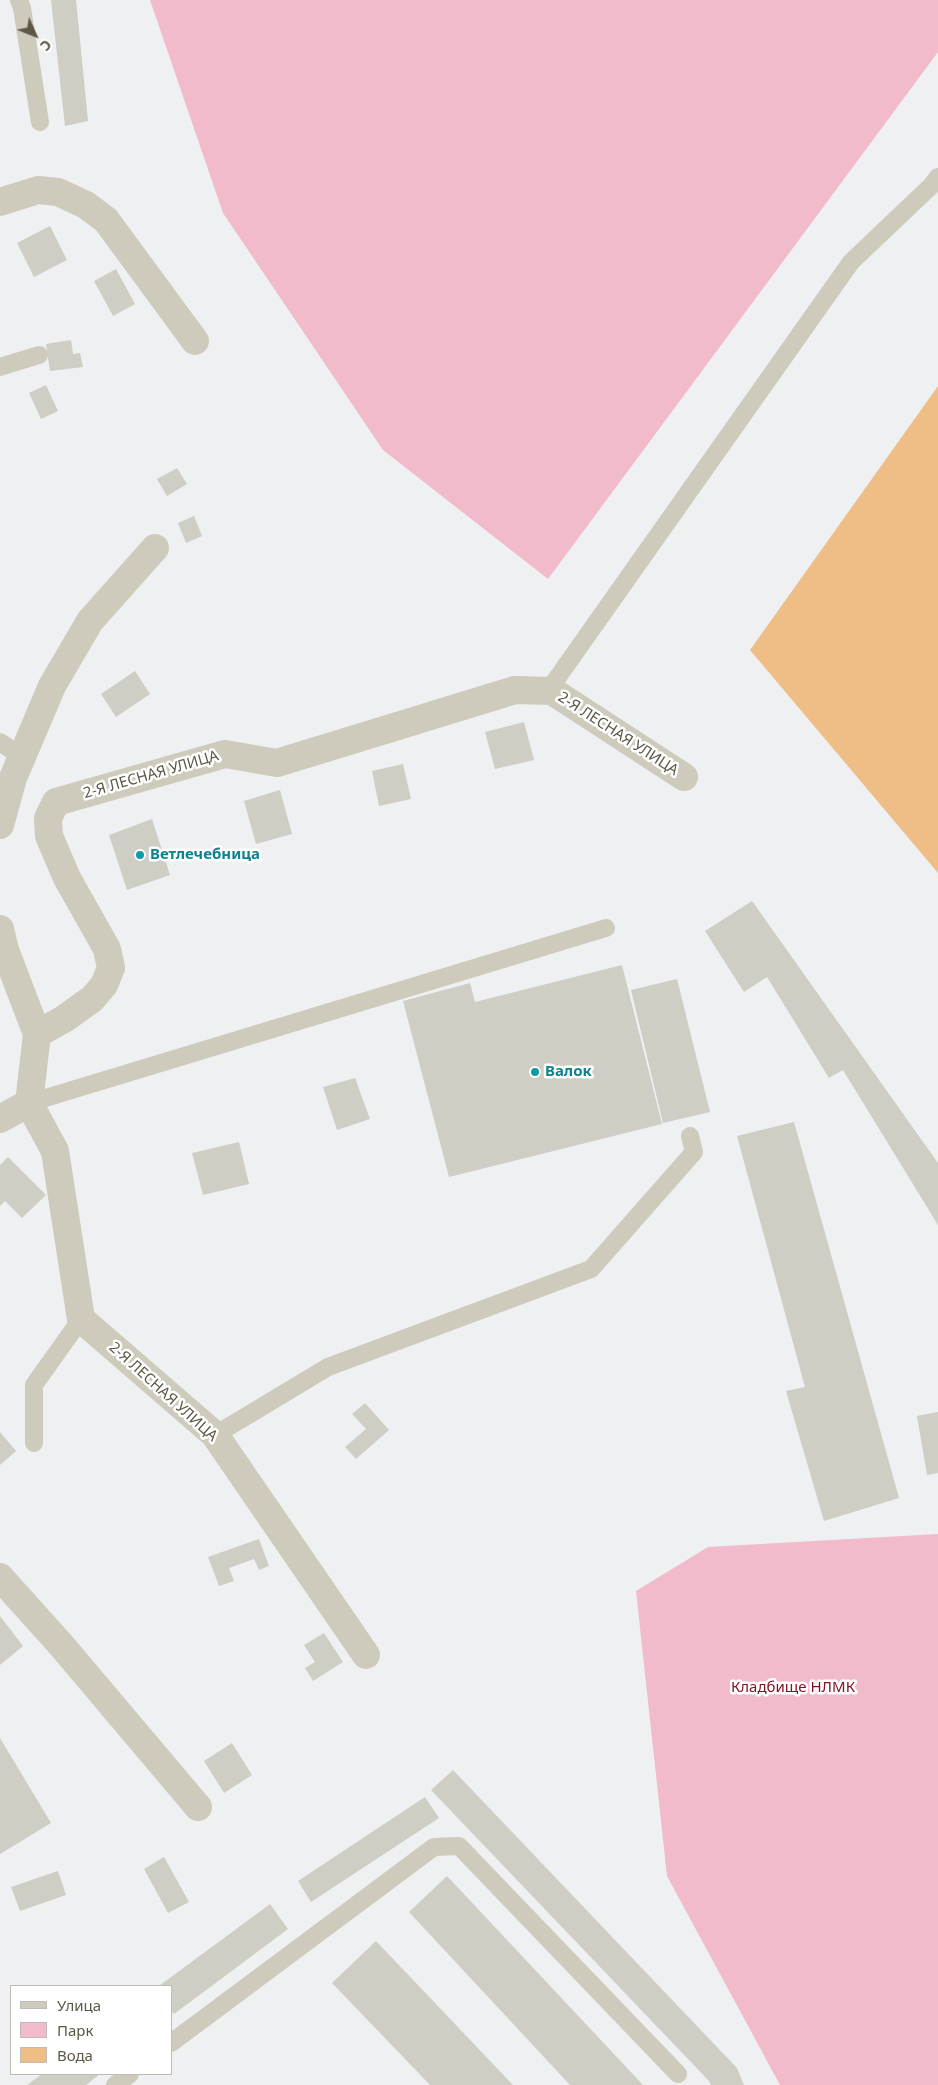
<!DOCTYPE html>
<meta charset="utf-8">
<style>
body{margin:0}
#map{position:relative;width:938px;height:2085px;overflow:hidden;background:#eef0f1;font-family:"Noto Sans",sans-serif}
canvas{display:block}
.legend{position:absolute;left:10px;top:1985px;width:162px;height:90px;box-sizing:border-box;background:#fff;border:1px solid #bebcb5;margin:0;padding:6px 9px;list-style:none;font-size:15px;color:#5d5846}
.legend li{display:flex;align-items:center;gap:10px;height:25px}
.legend b{width:25px;border:1px solid #bebcb5}
.north{position:absolute;left:10px;top:10px;width:50px;height:50px;-webkit-text-stroke:4px #fff;paint-order:stroke;rotate:134deg;font-size:14px;font-weight:700;line-height:20px;text-align:center;color:#5d5846}
.north::after{content:'';display:block;margin:auto;width:18px;height:22px;background:#5d5846;clip-path:polygon(50% 0,100% 100%,50% 72%,0 100%)}
</style>
<div id="map">
<canvas width="938" height="2085"></canvas>
<ul class="legend">
<li><b style="height:6px;background:#cecabc"></b>Улица</li>
<li><b style="height:14px;background:#f1bbcb"></b>Парк</li>
<li><b style="height:14px;background:#efbe86"></b>Вода</li>
</ul>
<div class="north">С</div>
</div>
<script>
const context = document.querySelector('canvas').getContext('2d');
context.lineJoin = 'round';
function fillPath(path, color) {
  context.fillStyle = color;
  context.fill(path, 'evenodd');
}
function poly(rows) {
  const path = new Path2D();
  for (const r of rows) {
    path.moveTo(r[0], r[1]);
    for (let i = 2; i < r.length; i += 2) path.lineTo(r[i], r[i + 1]);
  }
  return path;
}
function trace(path, color, width, dash) {
  context.strokeStyle = color;
  context.lineWidth = width;
  context.lineCap = dash ? 'butt' : 'round';
  context.setLineDash(dash || []);
  context.stroke(path);
}
function write(font, color, halo, rows, align = 'center') {
  context.font = font + ' "Noto Sans",sans-serif';
  context.lineWidth = 5;
  context.setLineDash([]);
  context.textBaseline = 'middle';
  context.strokeStyle = halo;
  context.fillStyle = color;
  for (const [text, x, y, turn = 0] of rows) {
    context.save();
    context.translate(x, y);
    context.rotate((+turn || 0) * Math.PI / 180);
    context.textAlign = isNaN(turn) ? turn : align;
    if (halo) context.strokeText(text, 0, 0);
    context.fillText(text, 0, 0);
    context.restore();
  }
}
fillPath(poly([
 [150,0,938,0,938,52,548,579,383,450,223,213],
 [938,1534,938,2085,780,2085,667,1876,636,1591,708,1547]
]), '#f1bbcb');
fillPath(poly([
 [938,386,938,873,750,650]
]), '#efbe86');
fillPath(poly([
 [51,0,76,0,88,121,65,126],
 [50,226,67,260,34,277,17,243],
 [116,269,135,304,113,316,94,281],
 [71,340,73,354,80,353,83,367,50,371,46,344],
 [46,385,58,411,41,419,29,393],
 [177,468,187,484,167,496,157,479],
 [194,516,202,536,186,543,178,523],
 [135,671,150,694,116,717,101,694],
 [524,722,534,760,495,769,485,732],
 [403,764,411,799,379,806,372,771],
 [280,790,292,834,256,844,244,801],
 [152,819,170,875,127,890,109,835],
 [752,901,938,1163,938,1225,843,1070,829,1078,767,977,744,992,705,931],
 [622,965,662,1124,449,1177,403,1001,470,983,475,1002],
 [677,979,710,1112,663,1123,631,990],
 [355,1078,370,1119,337,1130,323,1087],
 [794,1122,899,1498,824,1521,786,1391,805,1387,737,1136],
 [239,1142,249,1184,203,1195,192,1153],
 [8,1157,46,1195,22,1218,5,1201,0,1206,0,1165],
 [365,1403,389,1430,356,1459,345,1447,366,1429,352,1414],
 [938,1412,938,1473,927,1475,917,1416],
 [0,1432,16,1451,0,1465],
 [259,1539,269,1566,259,1570,254,1559,229,1568,234,1581,219,1586,208,1557],
 [0,1616,23,1646,0,1665],
 [324,1633,343,1662,313,1681,305,1668,315,1662,304,1645],
 [0,1738,51,1823,0,1854],
 [232,1743,252,1775,224,1793,204,1761],
 [453,1770,737,2068,744,2085,711,2085,709,2081,431,1790],
 [425,1797,439,1818,311,1902,298,1881],
 [164,1857,189,1902,168,1913,144,1869],
 [58,1871,66,1895,20,1911,11,1887],
 [447,1876,643,2085,570,2085,409,1912],
 [270,1904,288,1929,174,2014,171,2010,171,1986,159,1986],
 [376,1941,513,2085,430,2085,332,1983],
 [42,2074,100,2074,86,2085,27,2085]
]), '#cecec5');
trace(poly([
 [19,0,22,8,40,122],
 [0,367,39,355],
 [548,691,851,262,932,185,938,177],
 [0,742,22,757],
 [29,1103,606,928],
 [215,1435,328,1367,591,1269,694,1152,690,1136],
 [34,1443,34,1385,81,1319],
 [171,2043,434,1847,459,1846,678,2074],
 [115,2085,130,2074]
]), '#cecabc', 18);
trace(poly([
 [0,202,38,190,58,192,86,205,106,220,195,341],
 [0,825,13,778,52,686,90,621,155,548],
 [0,929,5,950,37,1034],
 [29,1103,55,1151,81,1319,215,1435,366,1655],
 [0,1119,29,1103,37,1034,64,1019,92,999,104,985,111,968,107,949,67,878,49,836,48,818,56,802,225,754,277,763,515,690,552,691,684,777],
 [0,1577,62,1646,198,1807]
]), '#cecabc', 28);
for (const [x, y, r, color] of [
 [140,855,5,"#0f9aa8"],
 [535,1072,5,"#0f9aa8"]
]) {
  const dot = new Path2D();
  dot.arc(x, y, r, 0, 2 * Math.PI);
  context.fillStyle = color;
  context.fill(dot);
  trace(dot, '#fff', 2);
}
write('15px', '#5d5846', '#fff', [
 ["2-Я ЛЕСНАЯ УЛИЦА",618,734,33],
 ["2-Я ЛЕСНАЯ УЛИЦА",151,775,-16],
 ["2-Я ЛЕСНАЯ УЛИЦА",163,1392,42]
]);
write('bold 15px', '#0d838f', '#fff', [
 ["Ветлечебница",150,855],
 ["Валок",545,1072]
], 'left');
write('15px', '#821327', '#fff', [
 ["Кладбище НЛМК",793,1688]
]);
</script>
